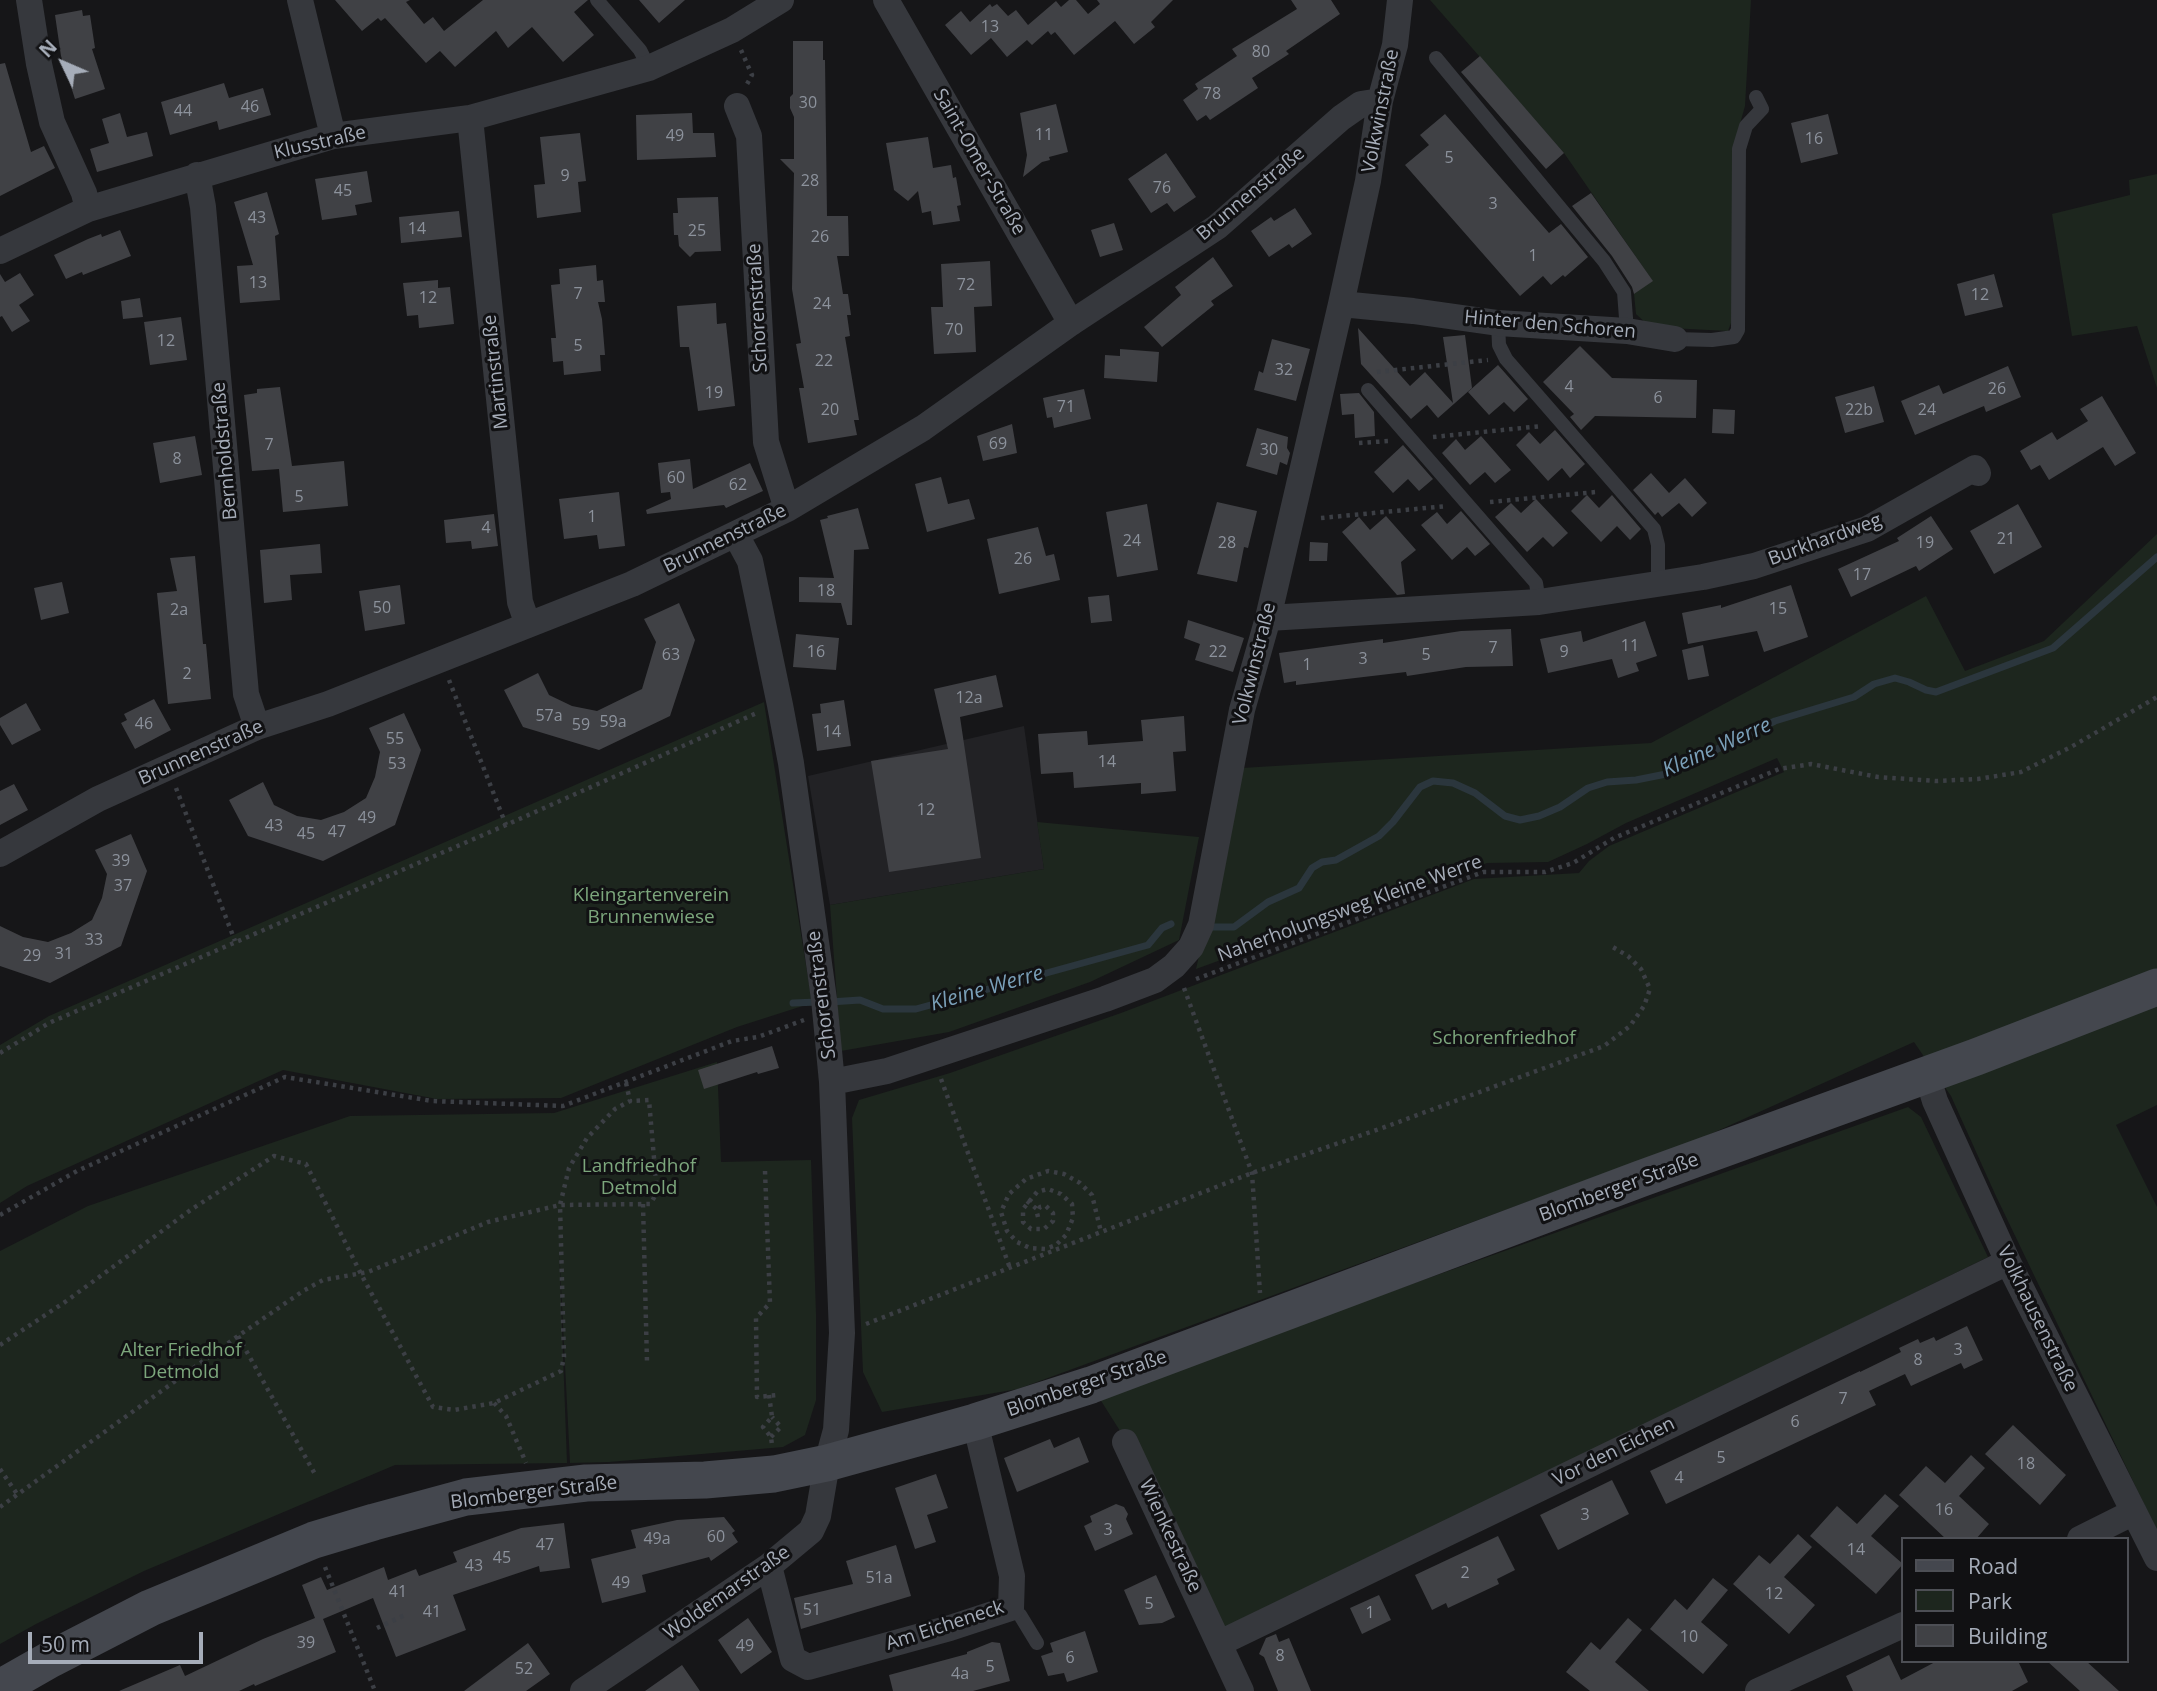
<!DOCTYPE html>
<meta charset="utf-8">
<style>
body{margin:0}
#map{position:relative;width:2157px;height:1691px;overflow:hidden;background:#161618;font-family:"Open Sans",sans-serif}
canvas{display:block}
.legend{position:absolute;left:1901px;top:1537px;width:228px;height:126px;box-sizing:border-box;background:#111113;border:2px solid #4d4f55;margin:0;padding:9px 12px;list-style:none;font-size:21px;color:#a6adb9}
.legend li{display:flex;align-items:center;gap:14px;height:35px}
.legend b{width:35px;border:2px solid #4d4f55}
.north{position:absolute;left:28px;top:28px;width:70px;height:70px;-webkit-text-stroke:5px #111113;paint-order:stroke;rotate:314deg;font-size:19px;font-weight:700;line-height:28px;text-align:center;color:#a6adb9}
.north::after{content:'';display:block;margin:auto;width:24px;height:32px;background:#a6adb9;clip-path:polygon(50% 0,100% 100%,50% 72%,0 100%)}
.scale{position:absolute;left:28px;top:1632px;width:175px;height:32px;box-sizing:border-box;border:4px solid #a6adb9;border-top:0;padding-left:9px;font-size:21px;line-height:24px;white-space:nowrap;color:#a6adb9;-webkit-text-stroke:5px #111113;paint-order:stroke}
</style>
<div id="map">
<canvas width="2157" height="1691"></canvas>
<ul class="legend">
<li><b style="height:9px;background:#44474e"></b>Road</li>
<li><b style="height:19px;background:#1d261e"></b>Park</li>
<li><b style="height:19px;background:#404145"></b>Building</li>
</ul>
<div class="north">N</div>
<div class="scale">50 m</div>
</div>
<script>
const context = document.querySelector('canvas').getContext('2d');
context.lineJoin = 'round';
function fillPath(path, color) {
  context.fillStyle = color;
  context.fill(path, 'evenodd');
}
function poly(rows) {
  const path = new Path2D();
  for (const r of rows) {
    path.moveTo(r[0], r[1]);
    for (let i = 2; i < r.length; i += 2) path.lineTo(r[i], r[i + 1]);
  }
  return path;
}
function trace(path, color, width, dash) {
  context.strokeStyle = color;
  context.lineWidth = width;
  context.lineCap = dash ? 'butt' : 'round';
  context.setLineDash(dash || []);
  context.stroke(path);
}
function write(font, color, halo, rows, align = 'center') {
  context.font = font + ' "Open Sans",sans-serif';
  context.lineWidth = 6;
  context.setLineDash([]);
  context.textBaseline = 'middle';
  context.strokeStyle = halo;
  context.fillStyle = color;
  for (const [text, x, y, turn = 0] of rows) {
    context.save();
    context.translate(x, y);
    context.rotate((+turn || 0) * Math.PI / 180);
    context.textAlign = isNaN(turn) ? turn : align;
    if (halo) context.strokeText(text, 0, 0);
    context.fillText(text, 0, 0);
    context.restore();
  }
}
fillPath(poly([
 [1024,726,1044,869,830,905,808,776]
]), '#222225');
fillPath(poly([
 [1430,0,1751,0,1745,106,1734,145,1735,312,1728,331,1650,327,1636,314,1634,294,1652,280,1564,153],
 [2157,174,2157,388,2137,326,2072,336,2052,214,2130,195,2129,180],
 [2157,534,2157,1105,2116,1125,2157,1207,2157,1531,1995,1194,1951,1096,1914,1042,1704,1137,1018,1389,882,1412,863,1372,852,1118,859,1100,950,1073,1121,1013,1474,879,1579,873,1589,861,1609,846,1784,772,1777,758,1626,823,1587,844,1548,862,1487,863,1196,969,1242,768,1651,743,1926,596,1965,671,2044,641],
 [764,702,812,1003,737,1027,561,1098,437,1099,283,1070,27,1186,0,1203,0,1045,49,1016],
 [1037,822,1199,837,1179,940,1090,982,949,1032,841,1051,830,905,1044,869],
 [717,1062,721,1162,811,1160,816,1314,816,1400,805,1435,783,1447,609,1462,570,1463,559,1246,567,1463,395,1465,144,1571,36,1624,0,1644,0,1251,88,1206,350,1116,554,1113],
 [1908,1107,1921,1117,1988,1257,1226,1630,1127,1442,1098,1396]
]), '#1d261e');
trace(poly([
 [1212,927,1234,927,1268,902,1299,888,1312,868,1322,862,1336,860,1379,836,1393,822,1420,787,1433,781,1453,783,1475,793,1505,816,1520,820,1539,816,1560,807,1588,788,1607,782,1636,780,1666,774,1775,721,1854,697,1874,684,1895,678,1909,682,1926,690,1936,692,2053,648,2157,557],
 [830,1002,860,1000,883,1009,916,1009,1148,945,1162,928,1171,924],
 [793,1003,818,1002]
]), '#2b363d', 7);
fillPath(poly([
 [335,0,410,0,406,2,424,24,433,17,444,31,483,0,588,0,574,12,594,35,563,62,532,27,508,48,496,31,455,67,440,51,426,63,385,18,381,21,378,18,362,31],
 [639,0,685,0,659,23],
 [1069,0,1076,0,1088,14,1100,4,1097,0,1173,0,1151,22,1155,27,1134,44,1115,21,1074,55,1055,32,1051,35,1048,31,1032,45,1027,40,1007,57,991,38,971,55,945,25,961,11,970,22,990,4,992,7,997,4,1008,16,1016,10,1028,25,1056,1,1061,7],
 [1291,0,1331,0,1340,14,1286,51,1289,54,1252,78,1258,88,1210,120,1206,115,1197,121,1183,100,1198,89,1195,84,1237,56,1232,49,1297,9],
 [82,10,83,16,90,15,95,48,92,49,105,89,75,99,61,56,55,15],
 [793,41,823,41,823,60,825,60,827,216,848,216,849,256,837,256,843,294,848,294,851,315,847,315,850,336,845,337,859,420,854,420,857,435,808,443,799,388,804,388,796,344,801,343,792,289,794,173,780,159,794,159,794,117,790,108,790,97,793,94],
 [1480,56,1564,153,1546,169,1461,72],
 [5,63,31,152,44,146,55,168,0,196,0,64],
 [224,83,229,98,263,88,271,115,219,130,217,121,170,135,161,102],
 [1056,104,1068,152,1049,157,1050,160,1042,162,1023,177,1027,155,1020,113],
 [120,113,127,137,147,132,153,156,97,172,90,149,109,143,102,119],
 [692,113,693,133,714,133,716,157,637,160,636,115],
 [1445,114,1549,233,1561,224,1588,257,1565,277,1563,275,1551,285,1543,276,1520,296,1405,165,1429,145,1420,135],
 [1828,114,1838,154,1801,163,1791,123],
 [580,133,586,181,578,182,581,212,537,218,534,185,545,184,540,137],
 [928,137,933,168,951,165,953,178,956,177,961,205,957,206,960,221,933,225,931,211,922,213,918,191,908,201,894,190,886,143],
 [1166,153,1196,197,1174,212,1167,203,1151,213,1128,179],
 [367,171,372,202,355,205,357,215,322,220,315,179],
 [267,192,279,234,275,236,280,300,240,303,237,266,253,265,234,202],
 [1591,193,1653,281,1634,294,1632,287,1612,256,1572,206],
 [718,197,721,251,695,252,690,257,679,246,678,235,674,235,673,213,678,213,677,198],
 [1295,208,1312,234,1292,248,1289,244,1269,257,1251,231,1271,217,1274,221],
 [459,211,462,237,401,243,399,217],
 [1114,223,1123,250,1100,257,1091,230],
 [120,230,131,256,83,275,82,272,66,279,54,255,88,239,101,234,102,237],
 [1213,257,1233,286,1211,301,1214,305,1162,347,1144,327,1181,295,1175,287],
 [990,261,992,306,974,307,976,352,934,354,931,307,943,307,941,264],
 [596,265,597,281,603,280,605,302,598,302,602,319,605,355,600,355,601,371,564,375,563,361,553,362,551,338,556,338,551,285,560,284,559,269],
 [20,273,34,295,19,305,30,321,12,332,2,316,0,317,0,274,5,282],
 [1994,274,2003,307,1965,316,1957,284],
 [438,280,438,288,450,287,454,324,419,328,418,315,407,316,403,283],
 [140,298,143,317,123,319,121,301],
 [716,303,717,324,726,323,735,406,698,411,689,347,680,347,677,306],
 [181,317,187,360,150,365,144,322],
 [1358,328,1410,386,1425,372,1453,403,1443,337,1465,335,1472,388,1438,418,1427,405,1411,419,1361,364],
 [1272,339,1310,349,1296,401,1254,390,1259,371,1263,373],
 [1580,346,1612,378,1697,380,1696,418,1595,416,1581,430,1570,417,1574,414,1543,382],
 [1120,349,1159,352,1157,382,1104,378,1105,355,1120,356],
 [1498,365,1528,399,1514,412,1504,402,1489,415,1468,392],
 [2008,366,2021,397,1986,412,1984,406,1915,435,1901,401,1939,385,1943,394],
 [1874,386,1884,422,1845,433,1835,397],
 [280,387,292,466,344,461,348,506,283,512,279,469,252,471,244,395,257,393,257,389],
 [1084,389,1091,419,1054,428,1052,417,1047,418,1043,398],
 [1359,393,1374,412,1375,436,1355,438,1354,414,1342,415,1340,394],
 [2102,396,2136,453,2115,466,2103,447,2049,480,2040,465,2031,470,2020,451,2052,432,2057,440,2088,421,2080,409],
 [1713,409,1735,410,1734,434,1712,433],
 [1012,424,1017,453,983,461,977,436],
 [1257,428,1288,437,1287,448,1290,453,1287,465,1280,462,1277,475,1246,466],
 [1555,430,1585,464,1570,478,1562,468,1548,481,1516,445,1529,432,1540,444],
 [195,436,202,475,160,483,153,443],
 [1481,436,1511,470,1495,483,1485,472,1470,485,1442,453,1456,439,1465,450],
 [1403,445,1433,479,1419,491,1408,479,1393,493,1374,472],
 [690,459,693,489,750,463,763,491,726,508,724,505,647,514,646,510,671,499,670,492,661,493,658,463],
 [1651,473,1669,493,1685,478,1707,503,1692,517,1679,503,1662,517,1658,512,1655,515,1633,490],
 [941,477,948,504,969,499,975,519,927,532,915,484],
 [619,492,625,546,599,549,597,535,564,539,559,499],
 [1587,495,1599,508,1612,495,1641,529,1630,540,1617,526,1601,542,1571,511],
 [1536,499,1568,533,1553,547,1543,537,1527,552,1495,517,1511,503,1521,513],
 [1217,502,1257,511,1248,548,1244,547,1237,582,1197,574],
 [1147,504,1158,570,1117,577,1106,512],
 [2018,504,2042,547,1994,574,1970,531],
 [858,508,869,549,854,550,852,625,847,625,841,603,799,602,799,577,834,578,820,520,828,518,827,516],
 [1461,511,1490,544,1475,556,1467,547,1452,560,1421,525,1437,512,1447,524],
 [494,514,498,546,472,549,471,541,446,543,444,520],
 [1386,516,1416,550,1401,562,1405,594,1397,595,1342,532,1359,517,1370,530],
 [1931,516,1953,549,1919,571,1916,566,1851,597,1838,569,1899,541,1897,538],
 [1038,527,1046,556,1054,554,1060,580,999,594,987,539],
 [1310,542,1328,543,1327,561,1309,561],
 [320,544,322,573,290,575,292,600,264,603,260,550],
 [195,556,203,644,206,644,211,699,168,704,157,593,177,591,170,558],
 [62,582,69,613,41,620,34,588],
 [400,585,405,624,365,631,359,591],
 [1791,585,1808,637,1764,652,1757,631,1688,644,1682,613,1721,605,1721,608],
 [1109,595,1112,621,1091,623,1088,597],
 [679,603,695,640,670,716,599,750,523,727,504,690,538,673,549,695,572,706,597,711,642,689,656,642,644,619],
 [1188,620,1244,638,1233,672,1195,660,1200,644,1184,638],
 [1645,621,1657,656,1636,663,1639,671,1618,678,1612,659,1548,673,1540,639,1581,631,1583,642],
 [1511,629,1513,666,1466,667,1407,676,1406,672,1296,685,1296,681,1284,683,1279,653,1383,639,1383,643,1461,631],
 [796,634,839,638,836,670,793,667],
 [1703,645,1709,676,1688,680,1682,650],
 [996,675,1003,707,960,717,981,858,889,872,871,761,948,749,934,689],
 [154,699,171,730,135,749,121,723,127,720,124,714],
 [844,700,851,746,817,751,812,714,821,713,820,704],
 [26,703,41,730,12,745,0,725,0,718],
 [404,713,421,750,395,825,323,861,248,836,229,800,263,782,274,805,297,816,321,820,344,812,366,798,375,777,380,752,369,728],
 [1184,716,1186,751,1173,752,1176,791,1141,794,1141,783,1074,788,1073,772,1041,774,1038,734,1087,731,1088,745,1143,741,1141,720],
 [14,784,28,810,0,825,0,791],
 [131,834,147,871,121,946,50,983,0,966,0,926,23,937,48,942,71,933,92,920,102,898,107,874,95,850],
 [772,1046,779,1068,758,1074,757,1072,704,1089,698,1070],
 [1967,1326,1983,1360,1964,1369,1961,1363,1911,1386,1905,1374,1869,1391,1876,1405,1666,1504,1650,1471,1860,1371,1860,1372,1901,1352,1899,1348,1918,1339,1920,1343,1934,1337,1936,1341],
 [2013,1425,2066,1475,2040,1505,1985,1454],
 [1079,1437,1089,1462,1017,1492,1004,1458,1050,1439,1054,1448],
 [1971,1455,1985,1468,1959,1496,1989,1524,1976,1539,1946,1539,1899,1495,1926,1466,1945,1483],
 [936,1474,948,1508,927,1515,936,1542,915,1549,895,1488],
 [1612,1480,1629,1514,1558,1550,1540,1515],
 [1885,1494,1899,1506,1871,1536,1903,1564,1876,1594,1810,1536,1837,1506,1857,1524],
 [1116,1504,1124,1507,1128,1514,1126,1519,1133,1534,1095,1551,1084,1526,1092,1522,1090,1516],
 [724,1517,735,1531,732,1533,738,1542,711,1561,709,1557,642,1575,646,1592,602,1603,591,1559,636,1548,631,1530,677,1520],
 [564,1523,570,1568,540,1572,539,1566,453,1595,466,1630,396,1657,373,1598,323,1619,336,1652,255,1686,254,1684,239,1691,119,1691,180,1665,185,1676,263,1639,315,1618,302,1585,321,1577,327,1590,384,1567,388,1580,416,1569,419,1576,457,1562,453,1552,521,1528],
 [1798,1534,1812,1547,1784,1577,1815,1605,1789,1634,1733,1584,1759,1555,1770,1564],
 [1498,1536,1515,1570,1497,1579,1499,1584,1448,1608,1446,1603,1432,1610,1415,1575],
 [896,1545,911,1596,801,1629,794,1598,853,1584,846,1561],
 [1156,1575,1175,1617,1162,1623,1139,1625,1124,1590],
 [1713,1578,1728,1590,1701,1622,1728,1645,1703,1674,1650,1629,1675,1599,1687,1610],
 [1379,1595,1391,1620,1362,1634,1350,1608],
 [748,1618,772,1652,741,1674,718,1640],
 [1628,1618,1642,1630,1615,1662,1649,1691,1590,1691,1566,1672,1591,1642,1600,1650],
 [1085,1631,1098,1672,1067,1682,1064,1673,1048,1676,1041,1656,1053,1652,1050,1643],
 [1276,1634,1279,1642,1289,1638,1311,1691,1278,1691,1264,1657,1259,1654,1266,1638],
 [992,1642,1000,1643,1010,1681,973,1691,893,1691,889,1675,967,1654,967,1652],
 [528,1643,550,1674,526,1691,464,1691],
 [1889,1655,1901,1680,1937,1661,2018,1661,2028,1682,2012,1691,1853,1691,1846,1676],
 [2047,1661,2086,1661,2119,1691,2080,1691],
 [682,1665,700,1691,645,1691]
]), '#404145');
trace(poly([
 [741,50,752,75,746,86],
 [1377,372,1488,360],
 [1433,437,1542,426],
 [1359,443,1389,441],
 [1490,502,1596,492],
 [1321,518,1447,506],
 [449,680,506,825],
 [176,788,235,941],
 [1196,979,1483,872,1545,872,1573,863,1614,838,1779,769,1811,764,1878,777,1936,781,1978,779,2021,772,2071,747,2157,697],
 [1184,988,1252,1173,1260,1293],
 [0,1053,49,1023,506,825,759,712],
 [941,1079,1010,1268],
 [765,1171,770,1303,756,1318,757,1397,778,1395],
 [1027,1201,1038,1210],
 [643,1204,647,1362],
 [0,1215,77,1171,285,1077,432,1101,563,1106,732,1041,758,1037,804,1020],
 [1038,1217,1037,1213,1040,1207,1046,1206,1053,1213,1053,1221,1044,1229,1031,1229,1023,1222,1023,1209,1037,1192,1048,1189,1061,1194,1072,1204,1073,1218,1066,1235,1056,1245,1045,1249,1030,1248,1017,1242,1007,1231,1001,1212,1009,1194,1026,1179,1048,1171,1064,1174,1080,1183,1092,1195,1101,1232],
 [866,1324,1252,1173,1385,1127,1604,1046,1630,1026,1644,1006,1650,989,1641,969,1628,956,1611,946],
 [238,1336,316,1476],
 [0,1345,65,1302,192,1209,274,1156,306,1164,361,1274,433,1407,454,1410,494,1403,561,1371,564,1357,560,1205,569,1168,587,1138,615,1109,630,1101,626,1083],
 [769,1395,772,1417,763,1427,771,1437,772,1445],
 [494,1403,506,1416,526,1463],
 [771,1437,781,1427,772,1417],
 [0,1469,17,1494],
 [0,1507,238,1336,303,1291,323,1280,368,1272,488,1222,560,1205,650,1204,657,1193,649,1100,630,1101],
 [325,1567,375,1691],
 [377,1628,405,1615]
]), '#3c3f45', 4.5, [3.5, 5]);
trace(poly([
 [597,0,640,50,649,68],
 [1436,58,1604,261,1624,292,1627,331],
 [1498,323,1499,345,1506,359,1654,529,1658,545,1658,584],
 [1675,339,1712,340,1734,337,1738,330,1739,149,1746,126,1762,109,1756,97],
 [1368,390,1536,583,1539,602],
 [1011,1608,1020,1615,1037,1643]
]), '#36383d', 14);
trace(poly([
 [29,0,39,64,52,122,84,193,88,209],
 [300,0,333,136],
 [886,0,1071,323],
 [737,106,749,136,766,442,787,509],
 [470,118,520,602,528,625],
 [197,175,203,207,246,694,257,727],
 [0,251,88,209,333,136,470,118,649,68,732,30,781,0],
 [1341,304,1413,311,1498,323,1627,331,1675,339],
 [1268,618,1539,602,1703,577,1754,566,1867,529,1975,468,1978,473],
 [0,854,98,799,257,727,328,704,632,584,787,509,923,428,1071,323,1217,227,1341,118,1361,104,1380,101],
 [1927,1075,1935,1101,2008,1262,2157,1558],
 [832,1082,887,1071,1105,999,1155,980,1174,966,1191,947,1201,925,1242,710,1268,618,1341,304,1368,181,1380,101,1395,45,1400,0],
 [1125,1442,1241,1691],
 [2080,1539,2134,1512],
 [769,1566,793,1659,808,1667,950,1628,1011,1608,1012,1576,975,1422],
 [1220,1643,2008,1262],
 [583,1691,769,1566,811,1531,818,1516,827,1463,836,1430,842,1333,832,1082,824,999,791,763,780,705,750,561,736,535],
 [1758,1691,1903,1625]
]), '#36383d', 26);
trace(poly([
 [0,1688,51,1659,150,1608,314,1540,374,1522,466,1497,586,1483,705,1480,774,1474,827,1463,975,1422,1091,1385,1640,1179,1976,1057,2157,987]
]), '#44474e', 37);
write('16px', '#8c929c', null, [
 ["13",990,27],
 ["80",1261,52],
 ["78",1212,94],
 ["30",808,103],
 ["46",250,107],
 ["44",183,111],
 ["11",1044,135],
 ["49",675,136],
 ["16",1814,139],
 ["5",1449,158],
 ["9",565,176],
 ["28",810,181],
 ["76",1162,188],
 ["45",343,191],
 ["3",1493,204],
 ["43",257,218],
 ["14",417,229],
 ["25",697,231],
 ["26",820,237],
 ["1",1533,256],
 ["13",258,283],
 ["72",966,285],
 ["7",578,294],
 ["12",1980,295],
 ["12",428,298],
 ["24",822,304],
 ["70",954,330],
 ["12",166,341],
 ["5",578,346],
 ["22",824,361],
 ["32",1284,370],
 ["4",1569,387],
 ["26",1997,389],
 ["19",714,393],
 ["6",1658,398],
 ["71",1066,407],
 ["20",830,410],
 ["22b",1859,410],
 ["24",1927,410],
 ["69",998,444],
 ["7",269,445],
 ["30",1269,450],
 ["8",177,459],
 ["60",676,478],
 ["62",738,485],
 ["5",299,497],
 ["1",592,517],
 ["4",486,528],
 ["21",2006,539],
 ["24",1132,541],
 ["28",1227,543],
 ["19",1925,543],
 ["26",1023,559],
 ["17",1862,575],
 ["18",826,591],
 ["50",382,608],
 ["15",1778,609],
 ["2a",179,610],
 ["11",1630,646],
 ["7",1493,648],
 ["16",816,652],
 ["22",1218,652],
 ["9",1564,652],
 ["63",671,655],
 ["5",1426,655],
 ["3",1363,659],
 ["1",1307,665],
 ["2",187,674],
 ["12a",969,698],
 ["57a",549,716],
 ["59a",613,722],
 ["46",144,724],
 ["59",581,725],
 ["14",832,732],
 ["55",395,739],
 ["14",1107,762],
 ["53",397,764],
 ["12",926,810],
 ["49",367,818],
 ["43",274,826],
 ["47",337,832],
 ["45",306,834],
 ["39",121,861],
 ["37",123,886],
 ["33",94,940],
 ["31",64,954],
 ["29",32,956],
 ["3",1958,1350],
 ["8",1918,1360],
 ["7",1843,1399],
 ["6",1795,1422],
 ["5",1721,1458],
 ["18",2026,1464],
 ["4",1679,1478],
 ["16",1944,1510],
 ["3",1585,1515],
 ["3",1108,1530],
 ["60",716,1537],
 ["49a",657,1539],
 ["47",545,1545],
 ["14",1856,1550],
 ["45",502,1558],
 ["43",474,1566],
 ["2",1465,1573],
 ["51a",879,1578],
 ["49",621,1583],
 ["41",398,1592],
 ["12",1774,1594],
 ["5",1149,1604],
 ["51",812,1610],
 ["41",432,1612],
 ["1",1370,1613],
 ["10",1689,1637],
 ["39",306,1643],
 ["49",745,1646],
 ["8",1280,1656],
 ["6",1070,1658],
 ["5",990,1667],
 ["52",524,1669],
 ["4a",960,1674]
]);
write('19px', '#a6adb9', '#111113', [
 ["Volkwinstraße",1381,111,-79],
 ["Klusstraße",320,143,-13],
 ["Saint-Omer-Straße",979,162,60],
 ["Brunnenstraße",1251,194,-40],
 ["Schorenstraße",758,308,-93],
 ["Hinter den Schoren",1550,325,5],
 ["Martinstraße",496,372,-96],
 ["Bernholdstraße",225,451,-95],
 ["Brunnenstraße",725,539,-26],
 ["Burkhardweg",1825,540,-20],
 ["Volkwinstraße",1255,664,-76],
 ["Brunnenstraße",201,753,-24],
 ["Naherholungsweg Kleine Werre",1350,909,-20],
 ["Schorenstraße",822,995,-97],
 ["Blomberger Straße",1619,1188,-20],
 ["Volkhausenstraße",2037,1319,64],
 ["Blomberger Straße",1087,1384,-19],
 ["Vor den Eichen",1614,1452,-26],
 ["Blomberger Straße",534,1493,-7],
 ["Wienkestraße",1170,1536,65],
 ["Woldemarstraße",727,1593,-35],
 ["Am Eicheneck",945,1626,-18]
]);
write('19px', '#7ca67c', '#111113', [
 ["Kleingartenverein",651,896],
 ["Brunnenwiese",651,918],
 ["Schorenfriedhof",1504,1039],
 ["Landfriedhof",639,1167],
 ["Detmold",639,1189],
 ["Alter Friedhof",181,1351],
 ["Detmold",181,1373]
]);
write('italic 21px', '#7a9fb8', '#111113', [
 ["Kleine Werre",1717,748,-24],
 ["Kleine Werre",987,989,-16]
]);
</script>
